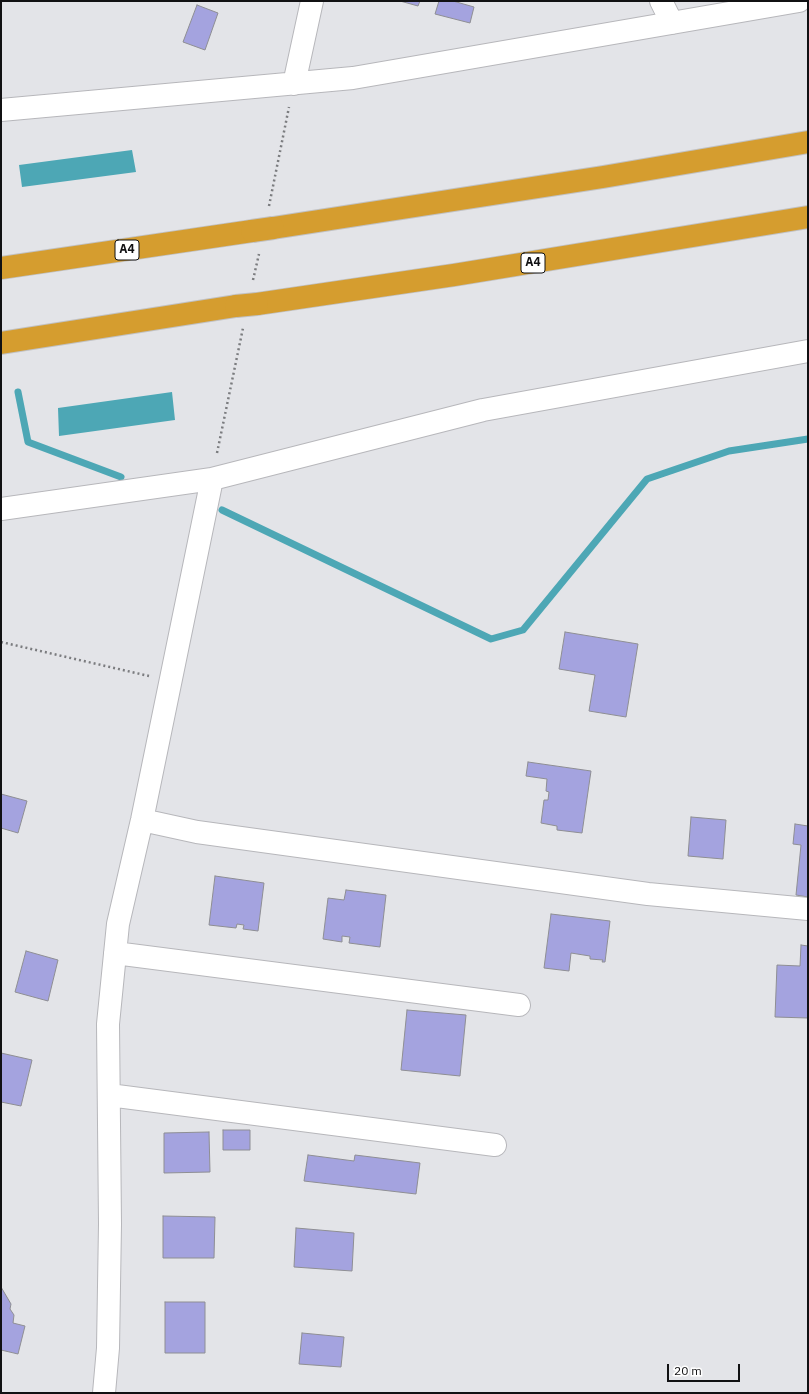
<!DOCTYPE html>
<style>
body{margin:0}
#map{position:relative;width:809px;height:1394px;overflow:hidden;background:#e3e4e8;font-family:"IBM Plex Sans",sans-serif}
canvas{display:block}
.frame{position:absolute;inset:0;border:2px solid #111113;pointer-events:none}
.scale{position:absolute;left:667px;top:1364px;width:73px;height:18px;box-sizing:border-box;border:2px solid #111113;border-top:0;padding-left:5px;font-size:12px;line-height:14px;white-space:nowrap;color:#111113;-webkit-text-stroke:3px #fff;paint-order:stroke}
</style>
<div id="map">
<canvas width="809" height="1394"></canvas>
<div class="frame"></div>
<div class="scale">20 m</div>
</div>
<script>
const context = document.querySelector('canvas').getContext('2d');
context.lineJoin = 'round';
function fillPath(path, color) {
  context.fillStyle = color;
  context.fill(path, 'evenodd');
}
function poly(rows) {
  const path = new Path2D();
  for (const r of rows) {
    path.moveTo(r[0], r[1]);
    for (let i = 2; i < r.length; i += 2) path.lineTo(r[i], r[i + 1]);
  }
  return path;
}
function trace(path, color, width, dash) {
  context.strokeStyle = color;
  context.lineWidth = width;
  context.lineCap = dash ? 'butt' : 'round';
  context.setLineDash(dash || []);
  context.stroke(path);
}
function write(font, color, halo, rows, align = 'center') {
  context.font = font + ' "IBM Plex Sans",sans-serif';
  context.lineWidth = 3;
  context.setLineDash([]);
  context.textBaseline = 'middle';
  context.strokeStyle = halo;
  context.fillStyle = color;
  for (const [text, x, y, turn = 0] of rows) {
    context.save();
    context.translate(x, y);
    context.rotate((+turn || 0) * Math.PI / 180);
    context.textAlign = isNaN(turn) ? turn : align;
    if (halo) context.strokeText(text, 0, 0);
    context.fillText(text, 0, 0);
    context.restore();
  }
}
fillPath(poly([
 [132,150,136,172,22,187,19,165],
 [172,392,175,420,59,436,58,408]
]), '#4da7b5');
trace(poly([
 [18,392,28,442,121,477],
 [222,510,491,639,523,630,647,479,729,451,808,439]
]), '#4da7b5', 7);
const building = poly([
 [400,1,420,1,418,6,400,1],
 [439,1,453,1,474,7,470,23,435,14,439,1],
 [197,5,218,13,205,50,183,42,197,5],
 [565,632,638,644,626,717,589,711,595,675,559,669,565,632],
 [528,762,591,771,582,833,557,830,557,826,541,823,544,800,548,800,549,792,546,791,547,779,526,776,528,762],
 [1,794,27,801,18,833,1,828,1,794],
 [691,817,726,820,723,859,688,856,691,817],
 [795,824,808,826,808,897,796,895,801,845,793,844,795,824],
 [215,876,264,883,258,931,243,929,244,925,237,924,236,928,209,925,215,876],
 [346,890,386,895,380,947,349,943,350,937,342,936,342,942,323,939,328,898,344,900,346,890],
 [551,914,610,921,605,962,602,962,603,960,590,959,590,956,571,953,569,971,544,968,551,914],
 [801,945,808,946,808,1018,775,1017,777,965,800,966,801,945],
 [26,951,58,960,48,1001,15,992,26,951],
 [407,1010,466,1015,460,1076,401,1070,407,1010],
 [1,1053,32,1060,21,1106,1,1102,1,1053],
 [223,1130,250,1130,250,1150,223,1150,223,1130],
 [209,1132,210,1172,164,1173,164,1133,209,1132],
 [308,1155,354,1161,355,1155,420,1163,416,1194,304,1181,308,1155],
 [163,1216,215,1217,214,1258,163,1258,163,1216],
 [296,1228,354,1233,352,1271,294,1267,296,1228],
 [1,1287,11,1304,10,1309,14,1315,13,1323,25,1326,18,1354,1,1350,1,1287],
 [165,1302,205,1302,205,1353,165,1353,165,1302],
 [302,1333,344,1337,341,1367,299,1364,302,1333]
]);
fillPath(building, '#a4a3df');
trace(building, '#8e8e93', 1);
const minor = poly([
 [661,1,672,23],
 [294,84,312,1],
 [1,110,353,78,799,1],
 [1,509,212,479,483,410,808,351],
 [142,820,197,832,648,894,808,909],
 [115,953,519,1005],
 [109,1095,495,1145],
 [104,1393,108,1348,110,1224,108,1024,118,924,142,820,212,479]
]);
const highway = poly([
 [273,228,603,177,808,142],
 [1,268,252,231],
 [257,304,454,275,808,217],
 [1,343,236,306]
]);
trace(minor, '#b7b7bb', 24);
trace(highway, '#c1c1c2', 24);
trace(poly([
 [269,206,289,107],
 [253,280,259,254],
 [217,453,243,328],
 [1,642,149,676]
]), '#7b7c7f', 2.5, [2, 3]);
trace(minor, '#fff', 22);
trace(highway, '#d59d2f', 22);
const highwayBridge = poly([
 [252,231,273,228],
 [236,306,257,304]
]);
trace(highwayBridge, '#c1c1c2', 24, []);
trace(highwayBridge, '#d59d2f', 22);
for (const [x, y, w] of [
 [127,250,24],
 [533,263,24]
]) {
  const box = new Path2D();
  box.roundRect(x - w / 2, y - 10, w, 20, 3);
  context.fillStyle = '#fff';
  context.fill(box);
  trace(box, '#111113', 1);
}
write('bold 12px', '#111113', null, [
 ["A4",127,250],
 ["A4",533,263]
]);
</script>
